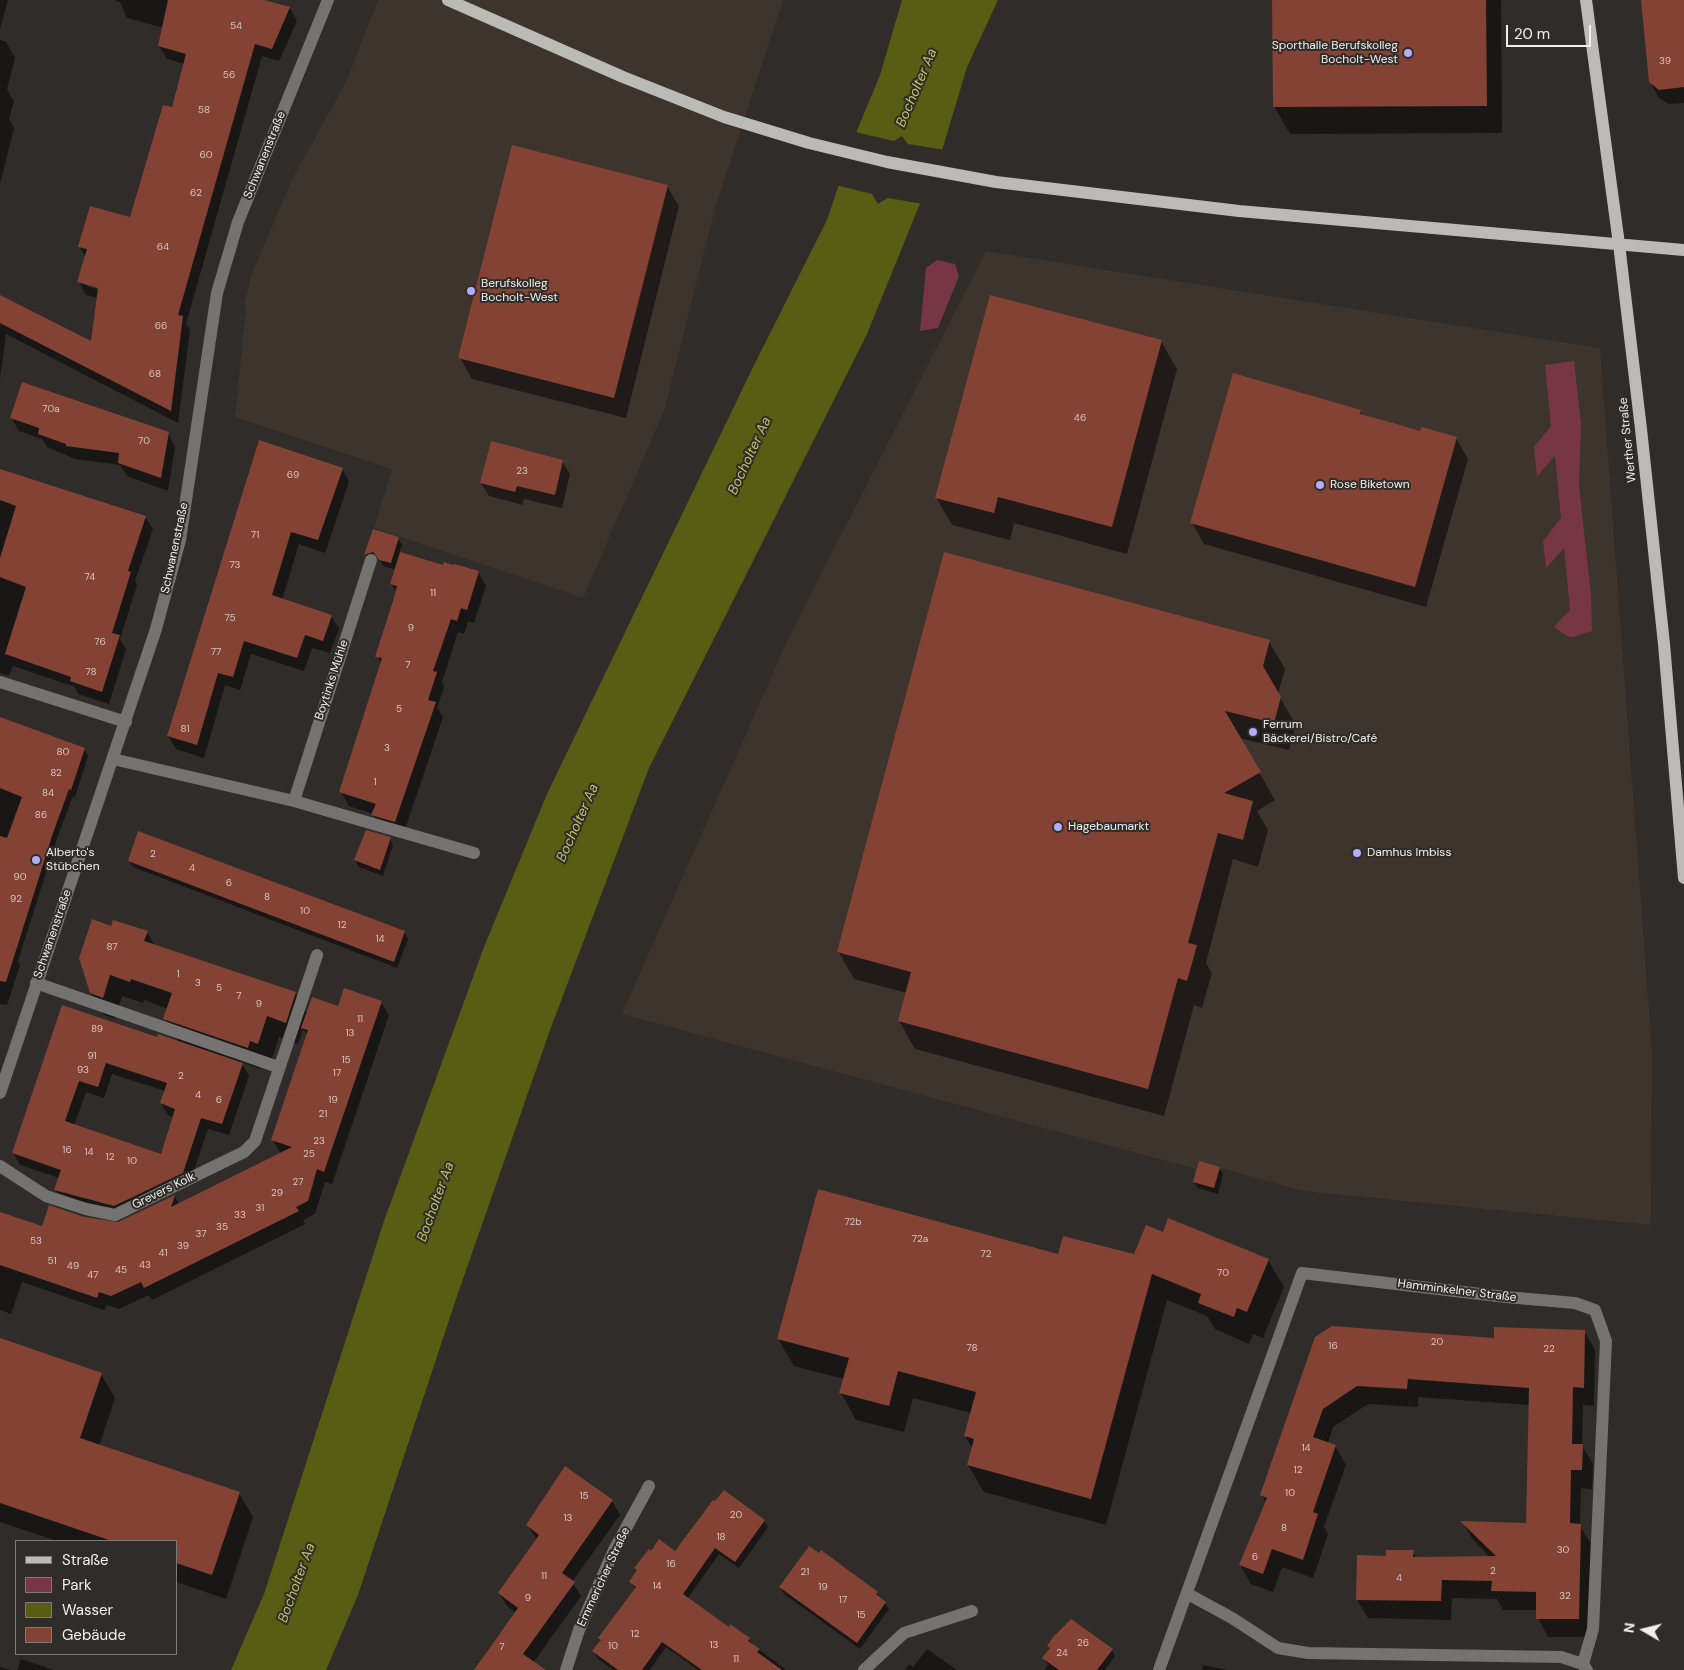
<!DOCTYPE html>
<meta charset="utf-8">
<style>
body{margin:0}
#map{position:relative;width:1684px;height:1670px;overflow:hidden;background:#2f2c29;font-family:"DM Sans",sans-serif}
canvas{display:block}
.legend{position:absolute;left:15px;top:1540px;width:162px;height:115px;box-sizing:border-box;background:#2f2c29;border:1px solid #7d7a78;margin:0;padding:6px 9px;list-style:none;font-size:15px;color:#f2f0ee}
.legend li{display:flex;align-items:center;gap:10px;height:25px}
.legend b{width:25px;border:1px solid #7d7a78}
.north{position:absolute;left:1619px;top:1605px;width:50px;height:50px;-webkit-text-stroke:4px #2f2c29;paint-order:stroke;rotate:278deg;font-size:14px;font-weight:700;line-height:20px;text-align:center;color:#f2f0ee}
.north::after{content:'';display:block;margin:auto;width:18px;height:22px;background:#f2f0ee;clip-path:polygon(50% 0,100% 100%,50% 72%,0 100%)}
.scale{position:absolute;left:1506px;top:25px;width:85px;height:22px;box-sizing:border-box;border:2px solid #f2f0ee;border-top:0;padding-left:6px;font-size:15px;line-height:18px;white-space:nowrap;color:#f2f0ee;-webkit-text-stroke:4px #2f2c29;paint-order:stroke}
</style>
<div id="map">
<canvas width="1684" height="1670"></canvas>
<ul class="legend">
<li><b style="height:6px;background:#bcbab6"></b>Straße</li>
<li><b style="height:14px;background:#773646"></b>Park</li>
<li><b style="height:14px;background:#575d13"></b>Wasser</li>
<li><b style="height:14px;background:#844234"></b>Gebäude</li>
</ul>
<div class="north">N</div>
<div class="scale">20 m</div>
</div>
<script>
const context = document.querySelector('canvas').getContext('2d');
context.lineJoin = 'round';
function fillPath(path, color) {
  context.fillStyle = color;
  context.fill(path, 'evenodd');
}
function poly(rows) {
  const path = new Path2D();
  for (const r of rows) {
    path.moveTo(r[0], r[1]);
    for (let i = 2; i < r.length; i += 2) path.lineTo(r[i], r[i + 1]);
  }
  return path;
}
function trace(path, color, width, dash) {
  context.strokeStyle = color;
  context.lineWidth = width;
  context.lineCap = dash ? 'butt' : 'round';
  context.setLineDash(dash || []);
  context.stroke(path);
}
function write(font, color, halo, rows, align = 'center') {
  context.font = font + ' "DM Sans",sans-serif';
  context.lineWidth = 4;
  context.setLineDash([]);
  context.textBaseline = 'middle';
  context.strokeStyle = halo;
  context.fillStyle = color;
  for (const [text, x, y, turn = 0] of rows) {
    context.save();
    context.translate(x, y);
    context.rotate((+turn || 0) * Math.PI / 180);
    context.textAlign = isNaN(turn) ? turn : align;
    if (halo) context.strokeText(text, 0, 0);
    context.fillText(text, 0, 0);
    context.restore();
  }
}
fillPath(poly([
 [378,0,783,0,716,205,664,411,583,598,374,528,392,469,235,417,246,307,244,306,251,276,292,179,346,82],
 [986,251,1600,348,1652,1051,1651,1225,1303,1191,1221,1168,1215,1188,1192,1182,1196,1169,622,1014,787,641]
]), '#3d342d');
fillPath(poly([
 [937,260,955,264,959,276,938,328,920,331,926,268],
 [1574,361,1581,424,1579,486,1591,595,1592,631,1573,637,1567,636,1554,627,1570,610,1564,548,1546,568,1543,541,1561,518,1555,455,1537,477,1534,447,1551,426,1545,365]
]), '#773646');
fillPath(poly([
 [902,0,998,0,967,67,943,147,867,334,649,768,550,1030,456,1299,358,1595,326,1670,231,1670,264,1594,384,1221,484,947,547,794,755,363,827,220,858,128,880,75]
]), '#575d13');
fillPath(poly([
 [855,132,894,141,902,136,908,144,945,150,923,204,888,198,878,204,872,194,836,185]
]), '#2f2c29');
fillPath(poly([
 [0,0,8,0,0,29],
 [115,0,260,0,290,8,297,21,279,61,262,56,186,324,190,330,178,423,6,334,0,379,0,301,92,343,98,298,86,295,79,282,86,258,79,246,131,219,173,109,185,64,167,59,159,46,164,28,127,18,120,2],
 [87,283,104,288,103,291,87,286],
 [1273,0,1501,0,1502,133,1290,134,1274,106],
 [1642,0,1684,0,1684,103,1669,104,1659,98,1650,82],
 [0,40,6,42,15,58,7,89,14,101,9,119,14,128,0,184],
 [667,186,679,206,626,418,472,379,460,358],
 [1161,341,1177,369,1127,554,1014,523,1010,540,952,525,936,497],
 [1360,411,1363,416,1421,433,1456,438,1468,459,1426,607,1204,544,1192,523],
 [11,417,168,433,175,447,168,491,127,476,120,465,75,459,47,447,42,439,19,431],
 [259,441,342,469,349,482,325,553,299,544,282,600,331,616,339,628,330,653,312,648,304,671,251,654,240,690,225,685,204,758,176,749,168,736],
 [562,461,570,474,562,508,524,499,523,505,489,496,481,483],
 [0,470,145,517,153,529,135,581,137,585,120,639,126,649,109,704,78,694,75,687,13,666,9,676,0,673],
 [373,530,398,538,402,545,399,553,444,567,478,572,486,586,474,623,468,621,464,634,458,632,442,682,444,687,437,708,443,717,403,835,381,828,373,814,349,806,341,792,381,664,377,656,396,592,392,584,396,570,384,566,378,558,369,561,366,555],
 [1269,641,1285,669,1278,694,1296,725,1289,750,1239,738,1275,800,1257,811,1268,830,1258,867,1233,859,1206,963,1212,973,1202,1008,1194,1005,1164,1116,915,1049,899,1021,907,993,854,979,838,951],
 [0,735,84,749,88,756,75,797,73,796,56,841,18,961,20,965,7,1005,0,1004],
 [390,838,393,845,383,876,359,867,355,860],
 [129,861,404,932,408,939,397,968,133,867],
 [112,928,147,932,155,946,295,993,307,1014,381,1002,389,1015,332,1184,325,1182,315,1214,303,1220,305,1224,152,1300,149,1295,119,1309,107,1305,104,1310,22,1282,11,1314,0,1310,0,1213,42,1227,84,1218,118,1224,175,1196,179,1204,281,1154,273,1140,308,1036,303,1029,298,1044,279,1037,270,1065,263,1062,260,1069,241,1062,249,1076,229,1135,208,1129,189,1185,121,1218,62,1202,55,1190,59,1178,20,1165,13,1153,63,1007,158,1039,179,1042,165,1018,168,1009,144,1000,143,1003,122,996,115,1019,104,1015,91,993],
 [112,1074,165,1091,161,1103,168,1115,173,1117,161,1155,74,1126,86,1092,104,1098],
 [1219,1168,1223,1174,1218,1194,1198,1188,1194,1182],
 [1164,1233,1268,1260,1284,1287,1263,1338,1253,1334,1249,1344,1215,1329,1207,1316,1167,1300,1106,1525,984,1492,968,1465,973,1449,965,1436,971,1413,913,1398,904,1432,856,1420,841,1393,844,1379,794,1366,778,1339,1059,1256,1134,1255],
 [1584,1331,1595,1350,1594,1406,1583,1405,1582,1446,1593,1464,1592,1489,1581,1488,1580,1526,1591,1544,1589,1637,1548,1637,1538,1618,1537,1610,1503,1610,1497,1599,1452,1598,1451,1620,1368,1618,1357,1600,1387,1557,1413,1552,1416,1558,1491,1558,1473,1540,1463,1523,1527,1524,1529,1405,1418,1397,1418,1407,1368,1404,1333,1427,1328,1443,1335,1446,1346,1465,1324,1527,1328,1534,1313,1578,1282,1567,1273,1592,1251,1584,1240,1565,1266,1503,1262,1495,1316,1338,1495,1339],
 [0,1340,101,1374,115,1398,99,1446,239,1493,253,1517,226,1599,176,1582,176,1541,57,1541,0,1522],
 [566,1468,612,1501,620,1515,572,1582,581,1596,533,1663,543,1670,475,1670,516,1613,507,1606,499,1593,537,1540,527,1525],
 [764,1521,768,1527,739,1568,719,1554,687,1599,729,1628,749,1639,753,1645,786,1670,698,1670,666,1647,650,1670,613,1670,597,1658,594,1651,601,1641,600,1638,636,1589,630,1582,638,1571,636,1568,651,1553,676,1553],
 [780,1587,877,1593,889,1609,860,1649,784,1594],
 [1061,1628,1112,1650,1115,1656,1105,1670,1044,1670,1048,1665,1044,1658,1050,1650,1049,1646],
 [927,1649,957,1670,905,1670,909,1664,913,1667],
 [21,1659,54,1670,17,1670],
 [1203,1665,1227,1670,1202,1670],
 [0,1667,11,1670,0,1670]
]), '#0007');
fillPath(poly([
 [168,0,264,0,290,7,272,49,255,44,178,315,183,316,171,411,0,323,0,295,91,341,98,288,77,282,87,249,78,247,90,206,130,217,163,105,172,107,186,54,158,46],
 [1272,0,1486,0,1487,106,1273,107],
 [1641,0,1684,0,1684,87,1659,90,1649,82],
 [512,145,668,185,614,398,458,358],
 [990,295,1162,340,1112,527,998,497,994,513,935,498],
 [1233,373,1361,410,1360,414,1393,423,1420,431,1422,427,1457,437,1415,587,1190,523],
 [22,382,169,432,161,478,118,463,119,453,66,446,66,444,38,434,39,428,10,418],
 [259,440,343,468,318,540,291,532,272,595,332,615,323,641,305,635,297,658,244,641,233,677,218,673,197,745,167,736],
 [491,441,563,460,555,495,517,486,515,492,480,483],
 [0,469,146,516,128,571,131,572,112,633,120,635,102,692,70,681,71,677,5,654,26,587,0,577,0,558,16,506,0,500],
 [373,529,399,537,391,563,379,560,373,552,364,555],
 [400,552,443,565,444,562,453,565,454,564,479,571,467,610,461,608,457,621,451,619,433,671,437,672,428,700,436,702,395,822,371,815,376,804,339,792,382,658,375,657,393,601,397,586,390,584],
 [944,552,1270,640,1263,666,1281,697,1274,723,1225,711,1261,772,1224,793,1253,801,1243,840,1218,833,1188,943,1197,945,1187,981,1178,978,1148,1089,898,1021,911,972,837,952],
 [0,717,85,748,71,790,69,789,53,833,6,982,0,981,0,836,7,838,22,797,0,788],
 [366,830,391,837,380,870,354,860],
 [138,831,405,931,394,962,128,861],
 [92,919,111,926,113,920,148,931,144,941,296,992,286,1023,267,1016,258,1044,250,1041,248,1048,163,1019,172,993,131,979,130,982,110,975,103,998,90,993,79,958],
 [344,988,382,1001,324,1172,317,1169,308,1201,296,1207,299,1211,144,1288,141,1282,111,1296,99,1292,97,1298,0,1265,0,1212,42,1226,49,1205,84,1217,118,1222,175,1195,171,1207,292,1147,271,1140,308,1030,301,1028,312,997,338,1006],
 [62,1005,157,1037,158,1034,243,1063,222,1124,201,1118,183,1173,114,1206,54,1190,61,1170,12,1153],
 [106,1063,167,1083,160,1103,175,1109,161,1154,65,1121,79,1081,98,1087],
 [1199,1161,1220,1167,1214,1188,1193,1182],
 [818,1189,1058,1254,1063,1236,1134,1254,1146,1225,1163,1232,1168,1218,1269,1259,1247,1312,1237,1308,1234,1317,1198,1303,1201,1294,1152,1274,1091,1499,967,1465,974,1439,964,1436,976,1392,898,1371,889,1406,839,1393,849,1358,777,1339],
 [1332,1326,1494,1338,1494,1327,1585,1330,1584,1388,1573,1387,1572,1444,1583,1444,1582,1470,1571,1470,1570,1523,1581,1524,1579,1619,1536,1619,1536,1592,1491,1591,1492,1581,1442,1580,1441,1601,1356,1600,1357,1555,1386,1556,1386,1550,1414,1550,1413,1557,1496,1556,1460,1521,1526,1523,1529,1388,1408,1379,1407,1389,1357,1386,1323,1409,1313,1437,1336,1445,1313,1512,1318,1514,1303,1560,1272,1549,1263,1574,1239,1565,1267,1498,1260,1495,1315,1337],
 [0,1338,102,1373,80,1438,240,1492,212,1575,176,1563,176,1541,112,1541,0,1503],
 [565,1466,613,1500,562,1573,575,1582,523,1654,546,1670,474,1670,518,1608,498,1593,539,1535,526,1525],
 [724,1490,765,1520,735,1562,715,1548,683,1594,729,1627,730,1624,750,1638,748,1641,760,1649,757,1652,782,1670,702,1670,662,1642,642,1670,618,1670,592,1651,601,1640,598,1638,636,1587,629,1582,637,1570,634,1568,649,1549,651,1551,659,1539,675,1551,713,1500,715,1501],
 [809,1546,819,1553,821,1550,878,1592,876,1594,886,1602,857,1643,779,1587],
 [1071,1619,1113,1649,1097,1670,1059,1670,1042,1658,1050,1648,1047,1646,1054,1636]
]), '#844234');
trace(poly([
 [0,682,126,722],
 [113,759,294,801,474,853],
 [294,801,371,560],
 [36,983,278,1067],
 [0,1093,156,629,180,540,217,293,238,222,328,0],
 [0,1166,46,1196,86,1209,115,1215,244,1152,255,1141,317,955],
 [1188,1594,1232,1618,1278,1648,1308,1653,1561,1657,1583,1664,1587,1670],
 [566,1670,579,1630,614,1550,649,1486],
 [864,1670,904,1633,972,1611],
 [1159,1670,1302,1273,1506,1297,1575,1303,1595,1310,1606,1341,1593,1629,1583,1664]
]), '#747371', 12);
trace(poly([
 [448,0,623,77,724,117,809,143,887,162,996,182,1239,211,1684,250],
 [1586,0,1619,244,1641,429,1664,644,1684,878]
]), '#bcbab6', 12);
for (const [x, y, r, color] of [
 [1408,53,5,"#afaefa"],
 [471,291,5,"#afaefa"],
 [1320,485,5,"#afaefa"],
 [1253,732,5,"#afaefa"],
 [1058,827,5,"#afaefa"],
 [1357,853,5,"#afaefa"],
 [36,860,5,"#afaefa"]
]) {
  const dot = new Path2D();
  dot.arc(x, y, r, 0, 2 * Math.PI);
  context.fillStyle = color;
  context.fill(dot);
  trace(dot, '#2f2c29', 2);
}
write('10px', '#d6c4c0', null, [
 ["54",236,26],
 ["39",1665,61],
 ["56",229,75],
 ["58",204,110],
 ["60",206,155],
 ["62",196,193],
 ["64",163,247],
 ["66",161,326],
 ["68",155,374],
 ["70a",51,409],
 ["46",1080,418],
 ["70",144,441],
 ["23",522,471],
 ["69",293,475],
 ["71",255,535],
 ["73",235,565],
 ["74",90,577],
 ["11",433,593],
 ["75",230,618],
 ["9",411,628],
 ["76",100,642],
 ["77",216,652],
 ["7",408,665],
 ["78",91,672],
 ["5",399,709],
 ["81",185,729],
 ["3",387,748],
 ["80",63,752],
 ["82",56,773],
 ["1",375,782],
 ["84",48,793],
 ["86",41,815],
 ["2",153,854],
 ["4",192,868],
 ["90",20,877],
 ["6",229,883],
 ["8",267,897],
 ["92",16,899],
 ["10",305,911],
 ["12",342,925],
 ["14",380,939],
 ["87",112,947],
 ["1",178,974],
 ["3",198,983],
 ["5",219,988],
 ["7",239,996],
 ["9",259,1004],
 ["11",360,1019],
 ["89",97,1029],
 ["13",350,1033],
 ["91",92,1056],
 ["15",346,1060],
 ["93",83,1070],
 ["17",337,1073],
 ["2",181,1076],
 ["4",198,1095],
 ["6",219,1100],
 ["19",333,1100],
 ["21",323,1114],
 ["23",319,1141],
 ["16",67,1150],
 ["14",89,1152],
 ["25",309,1154],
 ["12",110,1157],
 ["10",132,1161],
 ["27",298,1182],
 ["29",277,1193],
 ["31",260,1208],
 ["33",240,1215],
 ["72b",853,1222],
 ["35",222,1227],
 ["37",201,1234],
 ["72a",920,1239],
 ["53",36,1241],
 ["39",183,1246],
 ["41",163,1253],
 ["72",986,1254],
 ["51",52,1261],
 ["43",145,1265],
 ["49",73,1266],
 ["45",121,1270],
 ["70",1223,1273],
 ["47",93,1275],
 ["20",1437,1342],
 ["16",1333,1346],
 ["78",972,1348],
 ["22",1549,1349],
 ["14",1306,1448],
 ["12",1298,1470],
 ["10",1290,1493],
 ["15",584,1496],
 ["20",736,1515],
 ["13",568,1518],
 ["8",1284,1528],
 ["18",721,1537],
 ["30",1563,1550],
 ["6",1255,1557],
 ["16",671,1564],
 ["2",1493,1571],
 ["21",805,1572],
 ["11",544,1576],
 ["4",1399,1578],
 ["14",657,1586],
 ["19",823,1587],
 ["32",1565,1596],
 ["9",528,1598],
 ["17",843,1600],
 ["15",861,1615],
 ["12",635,1634],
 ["26",1083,1643],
 ["13",714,1645],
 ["10",613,1646],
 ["7",502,1647],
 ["24",1062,1653],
 ["11",736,1659]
]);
write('12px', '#f2f0ee', '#2f2c29', [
 ["Sporthalle Berufskolleg",1398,46,"right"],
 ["Bocholt-West",1398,60,"right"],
 ["Berufskolleg",481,284],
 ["Bocholt-West",481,298],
 ["Rose Biketown",1330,485],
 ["Ferrum",1263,725],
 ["Bäckerei/Bistro/Café",1263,739],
 ["Hagebaumarkt",1068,827],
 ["Alberto's",46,853],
 ["Stübchen",46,867],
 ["Damhus Imbiss",1367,853]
], 'left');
write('12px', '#f2f0ee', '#2f2c29', [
 ["Schwanenstraße",265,155,-68],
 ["Werther Straße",1628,440,-96],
 ["Schwanenstraße",175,548,-78],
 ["Boytinks Mühle",332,680,-72],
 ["Schwanenstraße",53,934,-71],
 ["Grevers Kolk",164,1191,-26],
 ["Hamminkelner Straße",1457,1291,7],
 ["Emmericher Straße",604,1577,-65]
]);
write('italic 14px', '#bcc765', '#2f2c29', [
 ["Bocholter Aa",917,88,-67],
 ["Bocholter Aa",750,456,-65],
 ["Bocholter Aa",578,823,-66],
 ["Bocholter Aa",436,1202,-70],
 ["Bocholter Aa",297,1583,-70]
]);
</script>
